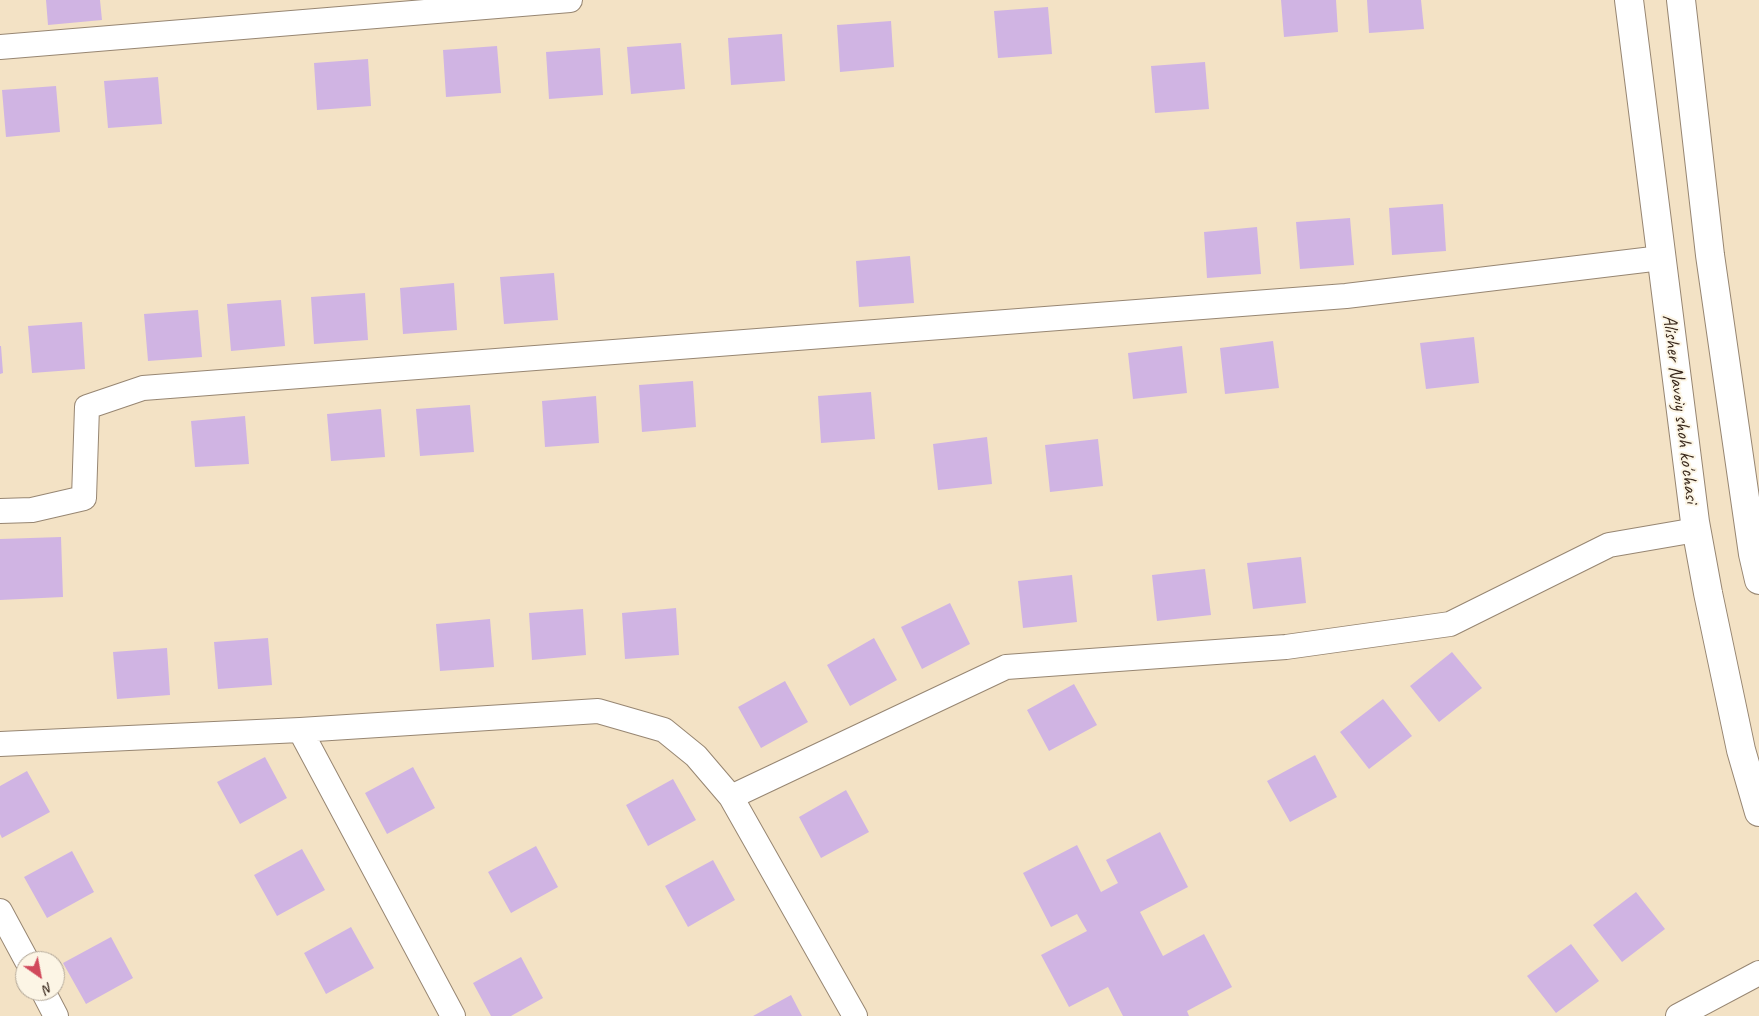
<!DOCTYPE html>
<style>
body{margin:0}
#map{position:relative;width:1759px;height:1016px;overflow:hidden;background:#f3e2c5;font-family:Caveat,sans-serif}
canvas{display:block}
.north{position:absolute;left:15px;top:951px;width:50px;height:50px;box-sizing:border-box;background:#fcf5e5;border:1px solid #afa495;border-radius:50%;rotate:147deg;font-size:14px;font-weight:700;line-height:20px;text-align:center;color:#3b2a1e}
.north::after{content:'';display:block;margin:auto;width:18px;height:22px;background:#d1495b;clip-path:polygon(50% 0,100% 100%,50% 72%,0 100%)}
</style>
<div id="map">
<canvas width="1759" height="1016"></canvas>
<div class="north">N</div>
</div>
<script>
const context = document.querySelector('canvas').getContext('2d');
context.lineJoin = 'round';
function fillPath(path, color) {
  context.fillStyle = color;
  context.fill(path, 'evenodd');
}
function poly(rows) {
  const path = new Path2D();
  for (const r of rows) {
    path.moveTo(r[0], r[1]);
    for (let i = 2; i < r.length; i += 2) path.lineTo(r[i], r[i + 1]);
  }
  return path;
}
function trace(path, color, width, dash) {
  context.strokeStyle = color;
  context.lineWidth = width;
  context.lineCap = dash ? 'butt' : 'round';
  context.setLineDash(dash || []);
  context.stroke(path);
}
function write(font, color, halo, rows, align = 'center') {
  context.font = font + ' Caveat,sans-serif';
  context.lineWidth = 4;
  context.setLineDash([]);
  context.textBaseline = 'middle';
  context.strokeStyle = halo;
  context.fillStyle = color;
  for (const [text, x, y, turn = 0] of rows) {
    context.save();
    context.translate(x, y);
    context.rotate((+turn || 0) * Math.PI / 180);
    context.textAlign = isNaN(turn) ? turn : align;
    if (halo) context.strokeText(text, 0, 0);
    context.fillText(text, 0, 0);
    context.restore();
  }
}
fillPath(poly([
 [46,0,100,0,102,20,48,25],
 [1281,0,1336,0,1338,32,1284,37],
 [1367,0,1421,0,1424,29,1369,33],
 [1048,7,1052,54,998,58,994,11],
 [891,21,894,67,840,72,837,25],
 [782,34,785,81,731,85,728,38],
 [681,43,685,89,631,94,627,47],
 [497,46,501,93,446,97,443,50],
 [600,48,603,95,549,99,546,52],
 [368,59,371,106,317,110,314,63],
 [1205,62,1209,109,1155,113,1151,66],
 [158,77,162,124,108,128,104,81],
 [56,86,60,132,6,137,2,90],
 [1443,204,1446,251,1392,255,1389,208],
 [1350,218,1354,265,1300,269,1296,222],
 [1257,227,1261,274,1207,278,1204,232],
 [910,256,914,303,859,307,856,261],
 [554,273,558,320,504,324,500,277],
 [454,283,457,330,403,334,400,288],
 [365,293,368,340,314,344,311,297],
 [281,300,285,346,231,351,227,304],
 [198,310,202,357,148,361,144,314],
 [82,322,85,369,32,373,28,326],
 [1474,337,1479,383,1426,389,1420,343],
 [1273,341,1279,388,1225,394,1220,348],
 [0,346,1,346,3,373,0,374],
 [1182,346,1187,393,1133,399,1128,353],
 [693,381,696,427,642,432,639,385],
 [871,392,875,439,821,443,818,396],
 [596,396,599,443,545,447,542,401],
 [470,405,474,452,420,456,416,409],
 [381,409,385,457,331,461,327,414],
 [245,416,249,464,195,467,191,421],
 [987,437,992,484,938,490,933,444],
 [1098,439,1103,486,1050,492,1045,445],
 [61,537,63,597,0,600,0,539],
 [1301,557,1306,603,1253,609,1247,563],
 [1205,569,1211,615,1157,621,1152,575],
 [1072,575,1077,622,1023,628,1018,581],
 [950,603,970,644,922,669,901,627],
 [676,608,679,655,625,659,622,613],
 [583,609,586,655,532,660,529,613],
 [490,619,494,667,440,671,436,624],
 [268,638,272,685,218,689,214,642],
 [874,638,897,680,850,706,827,665],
 [167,648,170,695,117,699,113,652],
 [1452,652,1482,688,1439,722,1410,686],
 [785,681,808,722,761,748,738,707],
 [1074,684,1097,725,1049,751,1027,710],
 [1383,699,1412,736,1369,769,1340,732],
 [1315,755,1337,797,1290,822,1267,781],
 [265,757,287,798,240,824,217,782],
 [413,767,435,808,387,834,365,793],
 [27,771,50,812,2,838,0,834,0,786],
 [673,779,696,820,648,846,626,805],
 [846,790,869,832,821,858,799,817],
 [1160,832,1188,887,1140,912,1163,956,1204,934,1232,987,1187,1011,1189,1016,1123,1016,1108,987,1069,1007,1041,955,1087,931,1077,914,1051,927,1023,873,1077,845,1101,892,1118,883,1106,860],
 [536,846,558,887,511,913,488,872],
 [302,849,325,890,277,916,254,875],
 [72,851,94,892,47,918,24,877],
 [713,860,735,900,688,927,665,886],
 [1636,892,1665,929,1622,962,1593,925],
 [351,927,374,968,326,994,304,953],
 [111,937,133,978,86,1004,63,963],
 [1571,944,1599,981,1556,1013,1527,976],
 [521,957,543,998,511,1016,491,1016,473,983],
 [791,995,802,1016,753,1016]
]), '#d0b4e3');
const street = poly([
 [0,47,570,0],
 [0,511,32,510,84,498,87,407,143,388,1346,296,1661,258],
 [300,730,453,1016],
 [0,744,300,730,598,711,664,730,696,756,731,797,855,1016],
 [731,797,1006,667,1286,647,1450,624,1609,545,1696,530],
 [0,911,27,961],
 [43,991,56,1016],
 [1678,1016,1759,973]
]);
const secondary = poly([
 [1629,0,1695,522,1708,593,1741,750,1759,812],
 [1681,0,1710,255,1753,554,1759,580]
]);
trace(street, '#978672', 26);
trace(secondary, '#978672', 30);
trace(street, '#fff', 24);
trace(secondary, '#fff', 28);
write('20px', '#3b2a1e', '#fcf5e5', [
 ["Alisher Navoiy shoh ko'chasi",1680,409,83]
]);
</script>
